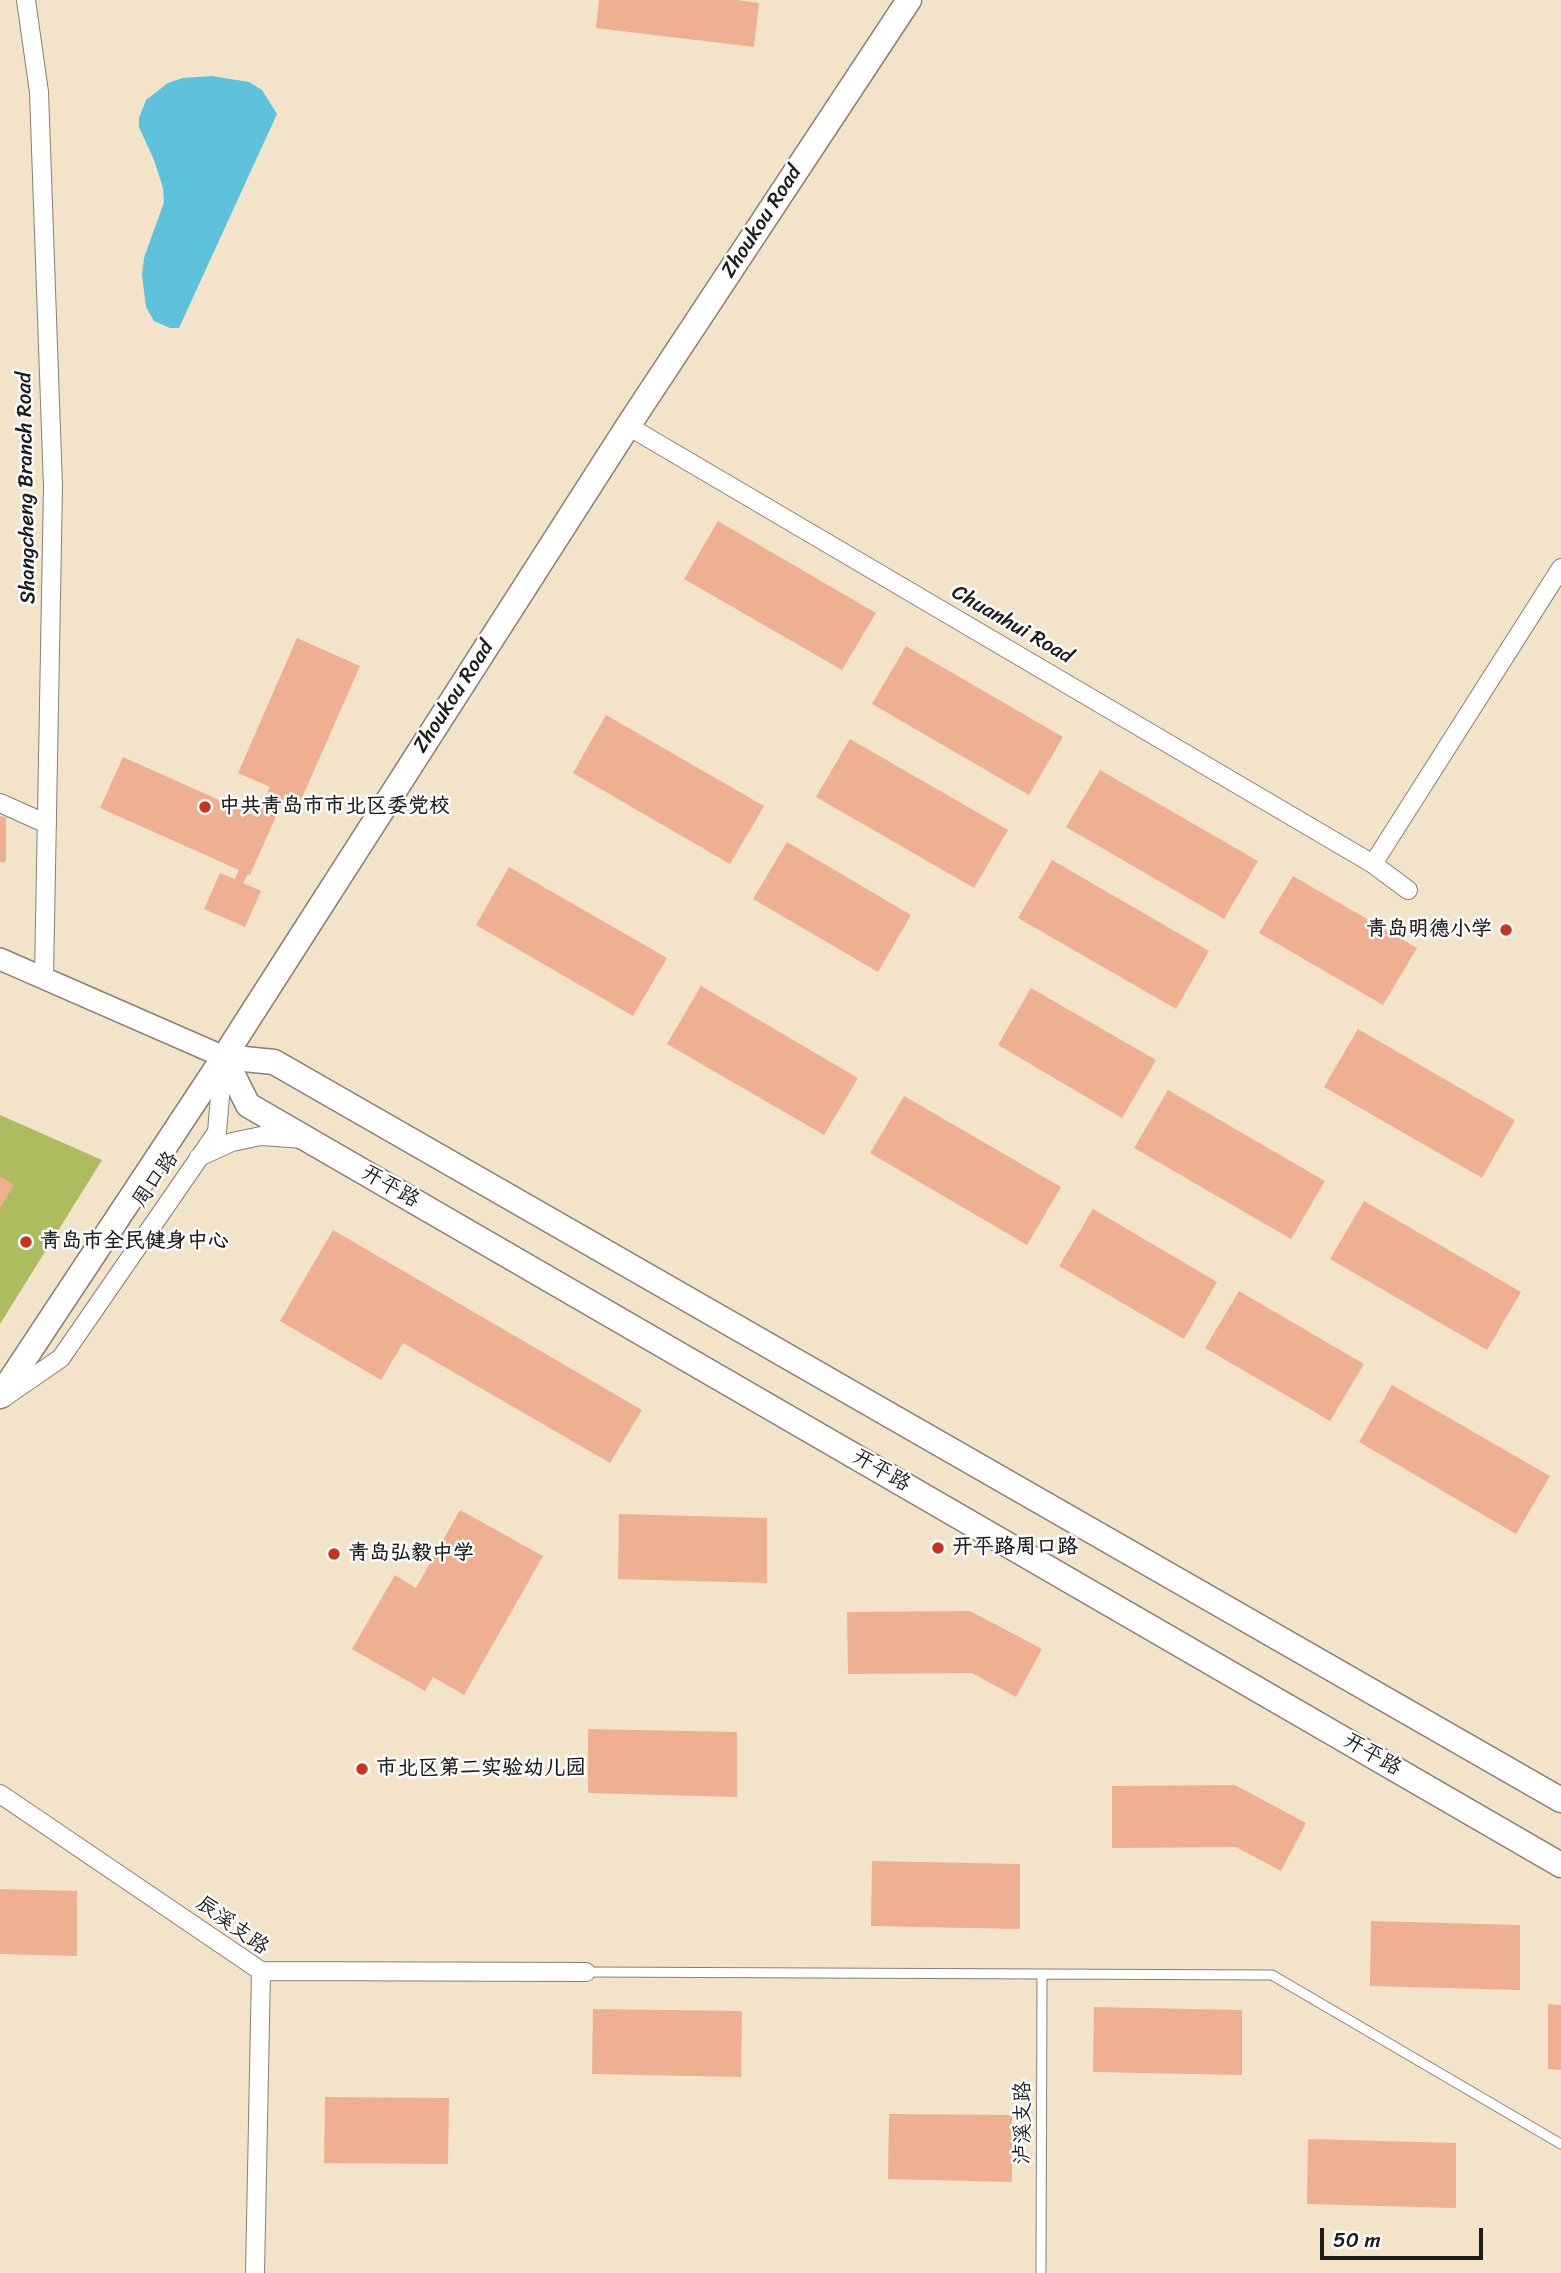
<!DOCTYPE html>
<meta charset="utf-8">
<style>
body{margin:0}
#map{position:relative;width:1561px;height:2273px;overflow:hidden;background:#f3e3c9;font-family:Sriracha,sans-serif}
canvas{display:block}
.scale{position:absolute;left:1320px;top:2228px;width:163px;height:32px;box-sizing:border-box;border:4px solid #1c1c1c;border-top:0;padding-left:9px;font-size:21px;line-height:24px;white-space:nowrap;color:#1c1c1c;-webkit-text-stroke:5px #fff;paint-order:stroke}
</style>
<div id="map">
<canvas width="1561" height="2273"></canvas>
<div class="scale">50 m</div>
</div>
<script>
const context = document.querySelector('canvas').getContext('2d');
context.lineJoin = 'round';
function fillPath(path, color) {
  context.fillStyle = color;
  context.fill(path, 'evenodd');
}
function poly(rows) {
  const path = new Path2D();
  for (const r of rows) {
    path.moveTo(r[0], r[1]);
    for (let i = 2; i < r.length; i += 2) path.lineTo(r[i], r[i + 1]);
  }
  return path;
}
function trace(path, color, width, dash) {
  context.strokeStyle = color;
  context.lineWidth = width;
  context.lineCap = dash ? 'butt' : 'round';
  context.setLineDash(dash || []);
  context.stroke(path);
}
function write(font, color, halo, rows, align = 'center') {
  context.font = font + ' Sriracha,"LXGW WenKai TC",sans-serif';
  context.lineWidth = 5;
  context.setLineDash([]);
  context.textBaseline = 'middle';
  context.strokeStyle = halo;
  context.fillStyle = color;
  for (const [text, x, y, turn = 0] of rows) {
    context.save();
    context.translate(x, y);
    context.rotate((+turn || 0) * Math.PI / 180);
    context.textAlign = isNaN(turn) ? turn : align;
    if (halo) context.strokeText(text, 0, 0);
    context.fillText(text, 0, 0);
    context.restore();
  }
}
fillPath(poly([
 [0,1115,102,1160,0,1324]
]), '#acbc5f');
fillPath(poly([
 [212,76,249,82,262,90,277,114,179,328,170,328,154,321,146,307,142,275,144,258,164,202,163,188,154,160,139,127,139,118,146,100,168,83,183,78]
]), '#5ec2dc');
fillPath(poly([
 [599,0,736,0,759,3,754,47,596,28],
 [718,521,876,613,842,670,684,579],
 [297,638,360,666,301,800,286,794,250,875,248,874,243,883,261,891,245,927,204,909,220,873,235,879,239,870,100,808,123,757,257,817,270,787,238,773],
 [906,646,1063,737,1029,795,872,704],
 [606,715,764,806,730,864,573,773],
 [850,739,1008,830,974,888,816,797],
 [1100,770,1258,861,1224,919,1066,827],
 [0,816,6,817,6,862,0,862],
 [787,842,911,915,878,972,753,899],
 [1052,860,1209,951,1176,1009,1018,918],
 [509,867,667,958,633,1016,476,925],
 [1293,876,1417,948,1383,1005,1259,933],
 [701,986,858,1078,824,1135,667,1044],
 [1031,988,1156,1060,1122,1118,998,1045],
 [1358,1029,1515,1120,1482,1178,1324,1087],
 [1168,1090,1325,1181,1291,1239,1134,1148],
 [904,1096,1061,1187,1027,1245,870,1153],
 [0,1176,14,1185,0,1208],
 [1364,1201,1521,1292,1487,1350,1330,1259],
 [1093,1209,1217,1282,1184,1339,1059,1266],
 [333,1230,642,1410,610,1463,403,1343,381,1380,280,1321],
 [1239,1291,1364,1364,1330,1421,1205,1348],
 [1392,1385,1550,1476,1516,1534,1359,1442],
 [460,1510,543,1556,464,1695,433,1677,425,1691,352,1649,395,1575,416,1588],
 [619,1514,767,1518,767,1583,618,1579],
 [970,1611,1042,1649,1016,1697,972,1673,848,1674,847,1612],
 [588,1729,737,1732,737,1797,588,1793],
 [1235,1785,1306,1823,1281,1871,1236,1847,1112,1848,1112,1786],
 [872,1861,1020,1864,1020,1929,871,1926],
 [0,1889,77,1891,77,1956,0,1954],
 [1371,1921,1520,1925,1520,1990,1370,1986],
 [1548,2004,1561,2005,1561,2070,1548,2069],
 [1094,2007,1242,2010,1242,2075,1093,2072],
 [593,2009,742,2011,741,2077,592,2074],
 [325,2097,449,2098,448,2164,324,2163],
 [889,2114,1012,2115,1012,2182,888,2179],
 [1308,2139,1456,2143,1456,2208,1307,2204]
]), '#efb092');
const service = poly([
 [586,1972,1272,1975,1561,2144],
 [1041,2273,1042,1974]
]);
const minor = poly([
 [26,0,39,92,53,487,44,977],
 [628,426,1373,864,1408,890],
 [0,803,47,824],
 [1373,864,1561,568],
 [199,1157,232,1142,261,1136,304,1139],
 [3,1398,61,1358,217,1132,223,1061],
 [0,1794,261,1971],
 [261,1971,586,1972],
 [255,2273,261,1971]
]);
const tertiary = poly([
 [0,959,224,1057]
]);
const secondary = poly([
 [224,1057,248,1105,1561,1865],
 [224,1057,274,1062,1561,1800],
 [0,1396,224,1057,628,426,909,0]
]);
trace(service, '#888072', 11);
trace(minor, '#888072', 20);
trace(tertiary, '#888072', 24);
trace(secondary, '#888072', 27);
trace(service, '#fff', 9);
trace(minor, '#fff', 18);
trace(tertiary, '#fff', 21);
trace(secondary, '#fff', 24);
for (const [x, y, r, color] of [
 [205,807,7,"#c8321e"],
 [1506,930,7,"#c8321e"],
 [26,1242,7,"#c8321e"],
 [938,1548,7,"#c8321e"],
 [334,1554,7,"#c8321e"],
 [362,1769,7,"#c8321e"]
]) {
  const dot = new Path2D();
  dot.arc(x, y, r, 0, 2 * Math.PI);
  context.fillStyle = color;
  context.fill(dot);
  trace(dot, '#fff', 2.5);
}
write('21px', '#1c1c1c', '#fff', [
 ["Zhoukou Road",762,222,-57],
 ["Shangcheng Branch Road",27,488,-91],
 ["Chuanhui Road",1012,625,30],
 ["Zhoukou Road",454,697,-57],
 ["周口路",156,1180,-55],
 ["开平路",390,1187,30],
 ["开平路",881,1471,30],
 ["开平路",1372,1755,30],
 ["辰溪支路",232,1926,36],
 ["泸溪支路",1024,2123,-90]
]);
write('bold 21px', '#1c1c1c', '#fff', [
 ["中共青岛市市北区委党校",219,807],
 ["青岛明德小学",1492,930,"right"],
 ["青岛市全民健身中心",40,1242],
 ["开平路周口路",952,1548],
 ["青岛弘毅中学",348,1554],
 ["市北区第二实验幼儿园",376,1769]
], 'left');
</script>
